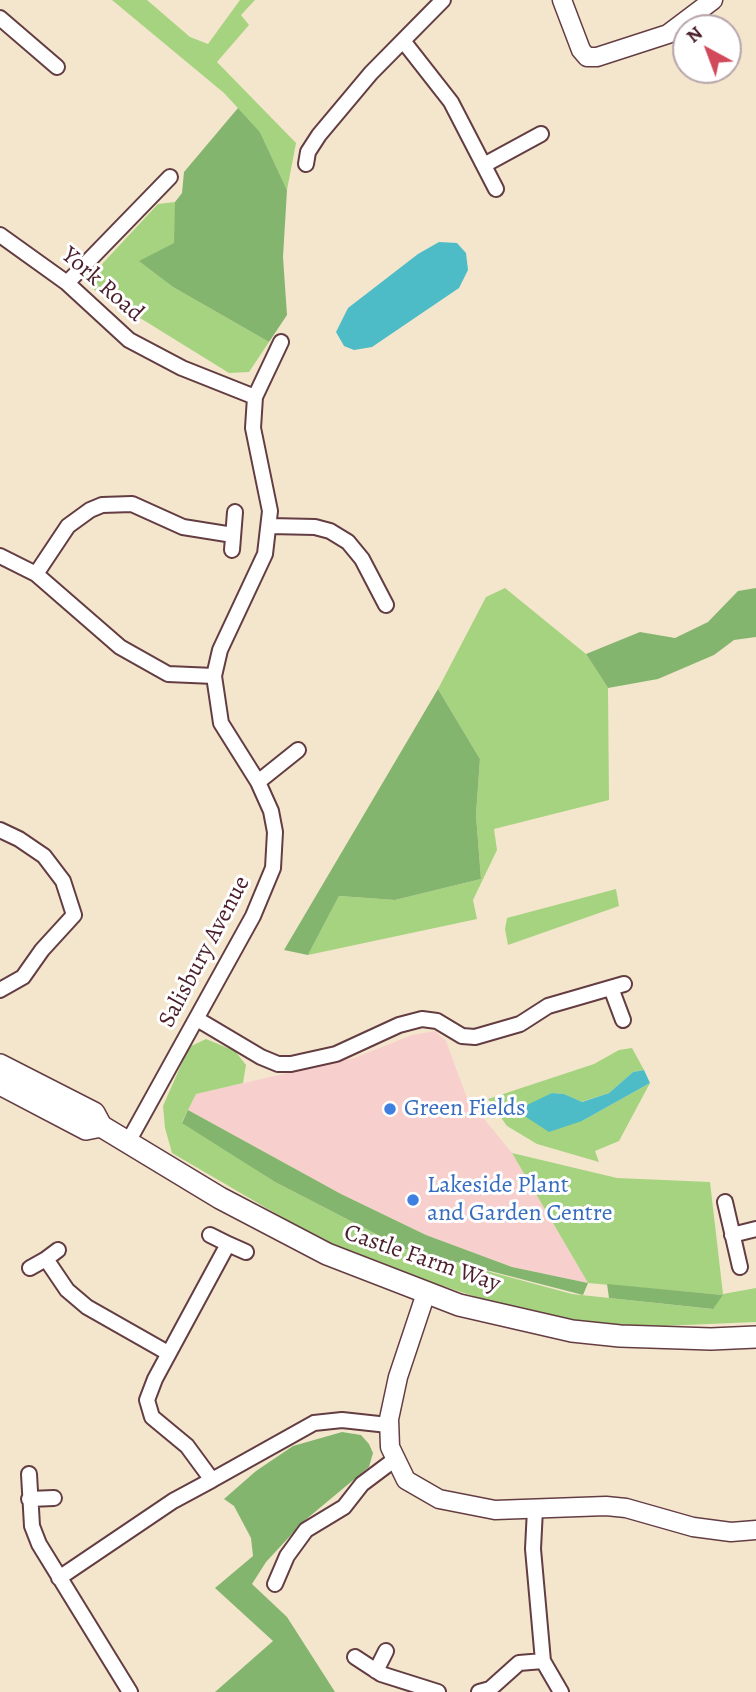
<!DOCTYPE html>
<style>
body{margin:0}
#map{position:relative;width:756px;height:1692px;overflow:hidden;background:#f4e6cd;font-family:Alegreya,serif}
canvas{display:block}
.north{position:absolute;left:672px;top:14px;width:70px;height:70px;box-sizing:border-box;background:#fff;border:2px solid #b7a5aa;border-radius:50%;rotate:319deg;font-size:19px;font-weight:700;line-height:28px;text-align:center;color:#4a1f2b}
.north::after{content:'';display:block;margin:auto;width:24px;height:32px;background:#d1495b;clip-path:polygon(50% 0,100% 100%,50% 72%,0 100%)}
</style>
<div id="map">
<canvas width="756" height="1692"></canvas>
<div class="north">N</div>
</div>
<script>
const context = document.querySelector('canvas').getContext('2d');
context.lineJoin = 'round';
function fillPath(path, color) {
  context.fillStyle = color;
  context.fill(path, 'evenodd');
}
function poly(rows) {
  const path = new Path2D();
  for (const r of rows) {
    path.moveTo(r[0], r[1]);
    for (let i = 2; i < r.length; i += 2) path.lineTo(r[i], r[i + 1]);
  }
  return path;
}
function trace(path, color, width, dash) {
  context.strokeStyle = color;
  context.lineWidth = width;
  context.lineCap = dash ? 'butt' : 'round';
  context.setLineDash(dash || []);
  context.stroke(path);
}
function write(font, color, halo, rows, align = 'center') {
  context.font = font + ' Alegreya,serif';
  context.lineWidth = 6;
  context.setLineDash([]);
  context.textBaseline = 'middle';
  context.strokeStyle = halo;
  context.fillStyle = color;
  for (const [text, x, y, turn = 0] of rows) {
    context.save();
    context.translate(x, y);
    context.rotate((+turn || 0) * Math.PI / 180);
    context.textAlign = isNaN(turn) ? turn : align;
    if (halo) context.strokeText(text, 0, 0);
    context.fillText(text, 0, 0);
    context.restore();
  }
}
fillPath(poly([
 [435,1031,446,1041,467,1098,512,1153,588,1283,512,1267,426,1235,341,1194,188,1110,195,1094,354,1058,412,1035]
]), '#f7d0cd');
fillPath(poly([
 [112,0,147,0,190,37,208,44,240,0,255,0,241,15,249,25,217,62,296,143,287,190,260,132,224,93],
 [175,202,175,243,140,261,173,287,269,342,249,372,229,373,90,287,103,263,158,204],
 [505,588,586,654,608,688,609,800,494,829,497,850,473,900,477,919,308,955,339,896,395,900,481,879,476,815,480,759,438,689,486,597],
 [616,889,619,906,508,945,505,929,507,918],
 [206,1039,235,1051,246,1065,243,1083,196,1094,182,1122,275,1182,405,1249,572,1294,712,1309,723,1295,588,1283,512,1153,617,1178,710,1182,723,1294,756,1288,756,1322,614,1328,498,1304,409,1275,316,1237,172,1153,165,1128,163,1106,189,1047],
 [632,1048,644,1070,633,1072,609,1093,581,1102,564,1094,552,1093,542,1099,582,1121,650,1083,619,1141,595,1151,599,1162,537,1144,507,1126,488,1099,594,1064,619,1050]
]), '#a6d37f');
fillPath(poly([
 [238,108,260,132,287,190,283,257,287,315,269,342,173,287,139,261,174,243,175,202,182,193,184,172],
 [756,588,756,637,734,640,714,655,658,679,608,688,586,654,640,632,675,638,708,622,738,591],
 [438,689,480,759,476,815,481,879,395,900,339,896,308,955,284,950],
 [188,1110,341,1194,426,1235,512,1267,588,1283,583,1295,405,1249,275,1182,182,1123],
 [607,1284,723,1295,713,1309,609,1298],
 [342,1432,361,1435,369,1444,373,1453,369,1467,304,1521,266,1562,252,1584,287,1617,335,1692,215,1692,273,1641,215,1588,253,1556,251,1538,234,1506,224,1499,256,1471,293,1446]
]), '#84b56e');
fillPath(poly([
 [439,242,457,243,466,253,468,270,459,288,372,347,354,350,344,346,336,332,348,308,418,254],
 [644,1070,650,1083,582,1121,549,1132,523,1115,527,1105,552,1093,564,1094,582,1102,609,1093,633,1072]
]), '#4ebcc6');
const minor = poly([
 [0,18,57,67],
 [404,42,451,102,496,189],
 [306,164,308,152,319,135,371,73,443,0],
 [484,165,541,134],
 [0,235,67,283,129,340,182,368,255,397],
 [67,283,170,177],
 [270,526,315,527,330,531,348,542,362,559,386,605],
 [232,550,235,512],
 [0,556,36,574,120,647,168,674,214,676],
 [36,574,68,526,90,510,102,505,132,504,183,527,233,535],
 [258,782,298,750],
 [0,830,19,839,44,856,63,881,74,915,42,950,23,977,0,990],
 [611,988,623,1020],
 [197,1019,261,1057,278,1064,291,1064,336,1054,399,1025,422,1019,437,1021,462,1036,475,1037,520,1024,548,1006,624,984],
 [128,1142,253,916,273,868,275,832,271,811,258,782,221,723,214,676,220,650,265,554,270,511,253,428,255,397,281,342],
 [725,1202,740,1267],
 [210,1235,228,1244],
 [732,1235,756,1229],
 [58,1250,46,1259,67,1290,87,1307,168,1353],
 [246,1252,228,1244,155,1379,147,1400,152,1417,187,1446,212,1480,314,1423,342,1420,388,1425],
 [30,1268,46,1259],
 [29,1474,32,1526,39,1544,130,1692],
 [29,1499,54,1498],
 [535,1509,533,1549,543,1661,561,1692],
 [59,1578,173,1501,212,1480],
 [275,1584,287,1556,306,1530,344,1507,362,1484,394,1460],
 [355,1657,381,1674,438,1692],
 [376,1671,386,1651],
 [479,1692,490,1689,519,1663,543,1661]
]);
const tertiary = poly([
 [562,0,581,50,587,57,597,57,668,34,713,0],
 [426,1293,398,1377,389,1419,390,1447,406,1480,439,1499,495,1510,606,1506,626,1508,693,1527,731,1532,756,1530]
]);
const primary = poly([
 [0,1065,94,1113,101,1126,220,1198,327,1254,459,1305,572,1331,620,1336,711,1339,756,1337],
 [0,1084,86,1129,101,1126]
]);
trace(minor, '#643d43', 18);
trace(tertiary, '#643d43', 21);
trace(primary, '#643d43', 24);
trace(minor, '#fff', 14);
trace(tertiary, '#fff', 18);
trace(primary, '#fff', 21);
for (const [x, y, r, color] of [
 [390,1109,7,"#3f7fe0"],
 [413,1200,7,"#3f7fe0"]
]) {
  const dot = new Path2D();
  dot.arc(x, y, r, 0, 2 * Math.PI);
  context.fillStyle = color;
  context.fill(dot);
  trace(dot, '#fff', 2.5);
}
write('24px', '#4a1f2b', '#fff', [
 ["York Road",102,285,41],
 ["Salisbury Avenue",205,952,-62],
 ["Castle Farm Way",422,1259,19]
]);
write('24px', '#366cbe', '#fff', [
 ["Green Fields",404,1109],
 ["Lakeside Plant",427,1186],
 ["and Garden Centre",427,1214]
], 'left');
</script>
